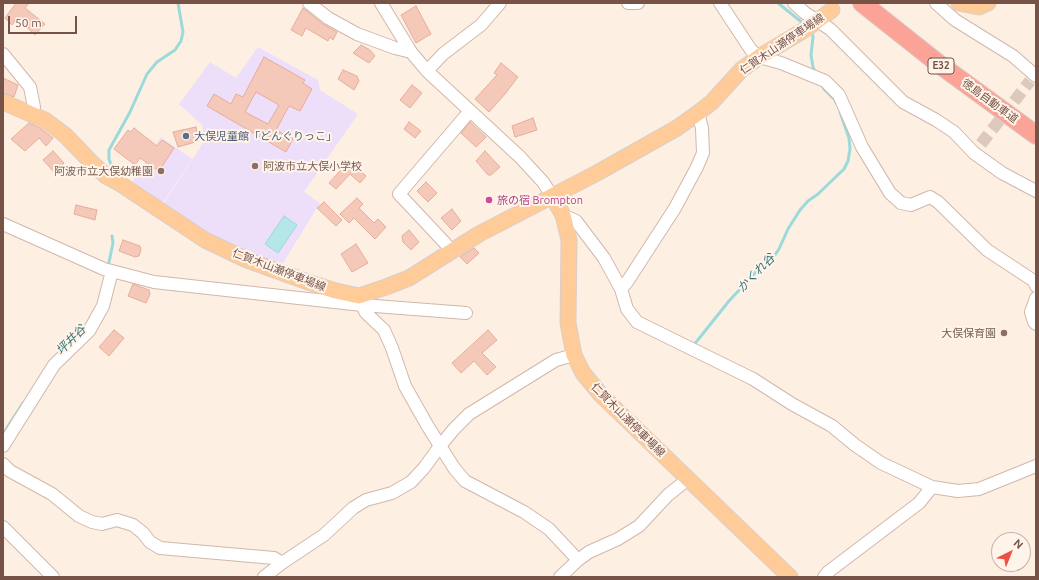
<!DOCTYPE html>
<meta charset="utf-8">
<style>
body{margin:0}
#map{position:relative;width:1039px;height:580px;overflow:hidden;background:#fdf0e3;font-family:Ubuntu,sans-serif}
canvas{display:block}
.frame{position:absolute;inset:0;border:4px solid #775247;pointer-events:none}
.north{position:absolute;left:991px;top:532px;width:40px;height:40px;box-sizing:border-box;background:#fff4ea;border:1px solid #c9b3a9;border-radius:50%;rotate:43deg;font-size:11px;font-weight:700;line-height:16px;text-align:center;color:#775247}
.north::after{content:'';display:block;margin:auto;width:14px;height:18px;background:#ee5141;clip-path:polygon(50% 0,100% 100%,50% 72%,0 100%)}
.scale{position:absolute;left:8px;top:16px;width:69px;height:18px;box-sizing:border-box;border:2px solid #775247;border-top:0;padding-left:5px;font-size:12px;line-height:14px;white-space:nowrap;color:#775247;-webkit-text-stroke:3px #fff4ea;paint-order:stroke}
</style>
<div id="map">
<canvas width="1039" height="580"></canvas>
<div class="frame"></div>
<div class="north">N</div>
<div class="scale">50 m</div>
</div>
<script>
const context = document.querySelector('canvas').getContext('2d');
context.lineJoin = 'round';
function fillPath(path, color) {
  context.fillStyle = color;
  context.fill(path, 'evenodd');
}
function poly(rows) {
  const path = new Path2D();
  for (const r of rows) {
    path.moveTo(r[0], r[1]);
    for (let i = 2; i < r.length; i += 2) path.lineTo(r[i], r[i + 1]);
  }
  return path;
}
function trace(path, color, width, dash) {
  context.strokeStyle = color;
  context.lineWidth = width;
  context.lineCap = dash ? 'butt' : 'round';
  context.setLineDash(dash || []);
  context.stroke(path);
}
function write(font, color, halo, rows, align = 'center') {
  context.font = font + ' Ubuntu,"Noto Sans JP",sans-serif';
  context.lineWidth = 4;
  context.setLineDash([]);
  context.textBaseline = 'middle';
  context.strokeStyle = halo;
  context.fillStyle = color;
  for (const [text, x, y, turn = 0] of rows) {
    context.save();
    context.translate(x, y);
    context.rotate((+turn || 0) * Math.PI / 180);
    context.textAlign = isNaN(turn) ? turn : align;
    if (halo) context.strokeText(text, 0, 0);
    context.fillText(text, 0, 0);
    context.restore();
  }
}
fillPath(poly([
 [258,47,318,80,320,90,358,114,304,192,320,203,280,268,209,236,161,207,205,140,202,125,179,104,210,62,236,78],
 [161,137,192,159,162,204,131,184]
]), '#eddffa');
const water = poly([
 [284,216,297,225,278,253,265,244,284,216]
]);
fillPath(water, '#b6e7e8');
trace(water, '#9cd9da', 1);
trace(poly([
 [778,3,804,24],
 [812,31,813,37,811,55,813,67,816,74],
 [822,86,824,89,835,100,836,103],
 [113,170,109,159,109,150,130,112,147,74,157,62,175,50,181,41,183,32,178,3],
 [108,267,113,243,112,236],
 [693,346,729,301,767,260,775,255,779,249,788,229,800,210,808,201,818,194,844,169,848,161,850,149,849,138,840,112],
 [3,434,23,403]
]), '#9cd9da', 3);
const building = poly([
 [16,3,29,3,25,8,45,24,35,35,17,18,12,25,5,18,16,3],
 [416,6,431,34,416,43,401,15,416,6],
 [303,8,323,24,337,32,333,40,330,37,328,41,306,28,302,36,291,30,303,8],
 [361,45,370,50,375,56,369,63,353,53,361,45],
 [264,57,305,80,303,83,312,89,300,111,289,106,276,130,293,139,286,152,207,106,214,94,231,104,236,94,243,97,264,57],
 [256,92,279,105,268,124,245,112,256,92],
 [501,63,518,77,505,94,489,112,475,99,497,75,494,73,501,63],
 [343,70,357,76,359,81,354,90,338,79,343,70],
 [3,78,18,85,14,97,3,93,3,78],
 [412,85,422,93,410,108,400,100,412,85],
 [533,118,537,130,515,137,512,126,533,118],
 [409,122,421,131,415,138,404,129,409,122],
 [470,122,486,137,476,147,461,133,470,122],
 [29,123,40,128,53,138,46,146,39,138,25,151,11,139,29,123],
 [196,127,199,141,178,147,173,132,196,127],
 [134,128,157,146,162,140,174,148,159,171,140,158,135,165,114,149,128,130,131,132,134,128],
 [53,151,64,163,55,173,43,160,53,151],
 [485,151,500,167,491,175,488,175,476,161,485,151],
 [349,161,366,176,360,183,350,174,336,189,329,183,349,161],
 [426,182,437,193,428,202,417,191,426,182],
 [357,198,363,204,359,208,374,223,378,219,386,227,375,239,354,218,349,223,340,214,357,198],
 [324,202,342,220,336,226,317,208,324,202],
 [76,205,97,210,95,220,74,214,76,205],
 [452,209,461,221,452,230,441,218,452,209],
 [409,230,419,242,411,250,403,242,402,236,409,230],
 [123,240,140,246,141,250,139,256,135,257,119,251,123,240],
 [356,244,368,263,352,272,341,254,356,244],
 [474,248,479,253,467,264,460,257,474,248],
 [133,284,149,290,150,294,146,303,128,296,133,284],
 [114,330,124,338,109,356,99,347,114,330],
 [488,330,497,340,482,353,496,367,487,375,474,361,461,373,452,363,488,330]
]);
fillPath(building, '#f4c9b9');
trace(building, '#e8ac98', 1);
trace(poly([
 [981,144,1030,81]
]), '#dcc8bc', 12, [12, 6]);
const minor = poly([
 [309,3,328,18,357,34,395,48,411,52],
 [381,3,411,52,427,71,520,157,543,182,552,196],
 [628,3,638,3],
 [720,3,751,50,759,57,781,63,825,81,839,95,862,147,890,193,901,203,911,205,930,197,938,202,987,250,1034,281,1036,286],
 [794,3,805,13,830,29,903,102,936,120,954,132,974,153,1002,173,1036,191],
 [936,3,955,20,1013,56,1036,76],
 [3,54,30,87,34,107,32,114],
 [427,71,443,54,481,25,500,3],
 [563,215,576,221,604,258,621,289,627,309,637,322,753,379,792,404,832,426,855,445,881,463,932,487,958,491,979,489,1036,466],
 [3,224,104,269,154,282,362,305,466,313],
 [451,252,445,243,399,194,470,111],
 [621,289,627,282,675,208,697,167,703,153,702,128,698,113],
 [1036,298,1031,312,1034,322,1036,324],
 [360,300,362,305,366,313,384,330,392,348,405,386,427,425,454,468,465,481,524,512,549,529,578,560],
 [3,446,54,365,89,331,103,306,112,271],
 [3,464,10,471,52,494,79,516,92,522,102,524,117,520,133,525,143,533,150,542,160,548,274,558,282,563],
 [3,527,53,577],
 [264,577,282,563,324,535,353,508,366,500,392,493,411,482,424,468,440,446,454,429,469,414,556,360,574,355],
 [560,577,578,560,589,552,618,539,639,526,668,495,688,479],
 [824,577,828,572,919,503,932,487]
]);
const major = poly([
 [959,3,979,7,988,3],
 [3,102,45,120,65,135,91,162,106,176,119,183,205,240,247,260,308,282,336,291,359,296,386,287,409,278,479,234,597,173,677,128,698,113,712,102,741,70,759,57,806,29,832,10],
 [552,196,563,215,569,240,568,323,574,355,583,373,601,395,790,577]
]);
const highway = poly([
 [862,3,939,64,1036,135]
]);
trace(minor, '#d1b7ab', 14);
trace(major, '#d9cfcb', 17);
trace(highway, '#d9cfcb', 20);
trace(minor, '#fff', 12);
trace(major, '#ffcb98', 15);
trace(highway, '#fba396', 18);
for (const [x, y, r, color] of [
 [186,136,4,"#5c6f8a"],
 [255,166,4,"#8d6e63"],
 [161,171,4,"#8d6e63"],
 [489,200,4,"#d1479c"],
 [1004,333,4,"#8d6e63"]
]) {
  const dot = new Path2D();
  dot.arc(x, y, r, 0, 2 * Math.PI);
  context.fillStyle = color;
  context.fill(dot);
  trace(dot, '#fff4ea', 1.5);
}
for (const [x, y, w] of [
 [941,66,26]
]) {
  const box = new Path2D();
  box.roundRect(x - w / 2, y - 8, w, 16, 3);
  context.fillStyle = '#fff4ea';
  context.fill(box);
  trace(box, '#775247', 1);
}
write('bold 10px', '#775247', null, [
 ["E32",941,66]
]);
write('11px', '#775247', '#fff4ea', [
 ["仁賀木山瀬停車場線",782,44,-34],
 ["徳島自動車道",990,101,36],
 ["仁賀木山瀬停車場線",279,270,21],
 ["仁賀木山瀬停車場線",628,420,45]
]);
write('11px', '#4e5e75', '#fff4ea', [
 ["大俣児童館「どんぐりっこ」",194,136]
], 'left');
write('11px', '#785e54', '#fff4ea', [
 ["阿波市立大俣小学校",263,166,"left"],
 ["阿波市立大俣幼稚園",153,171],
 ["大俣保育園",996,333]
], 'right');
write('11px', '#b23c85', '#fff4ea', [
 ["旅の宿 Brompton",497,200]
], 'left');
write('italic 12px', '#387476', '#fff4ea', [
 ["かくれ谷",756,273,-46],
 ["坪井谷",71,340,-45]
]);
</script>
